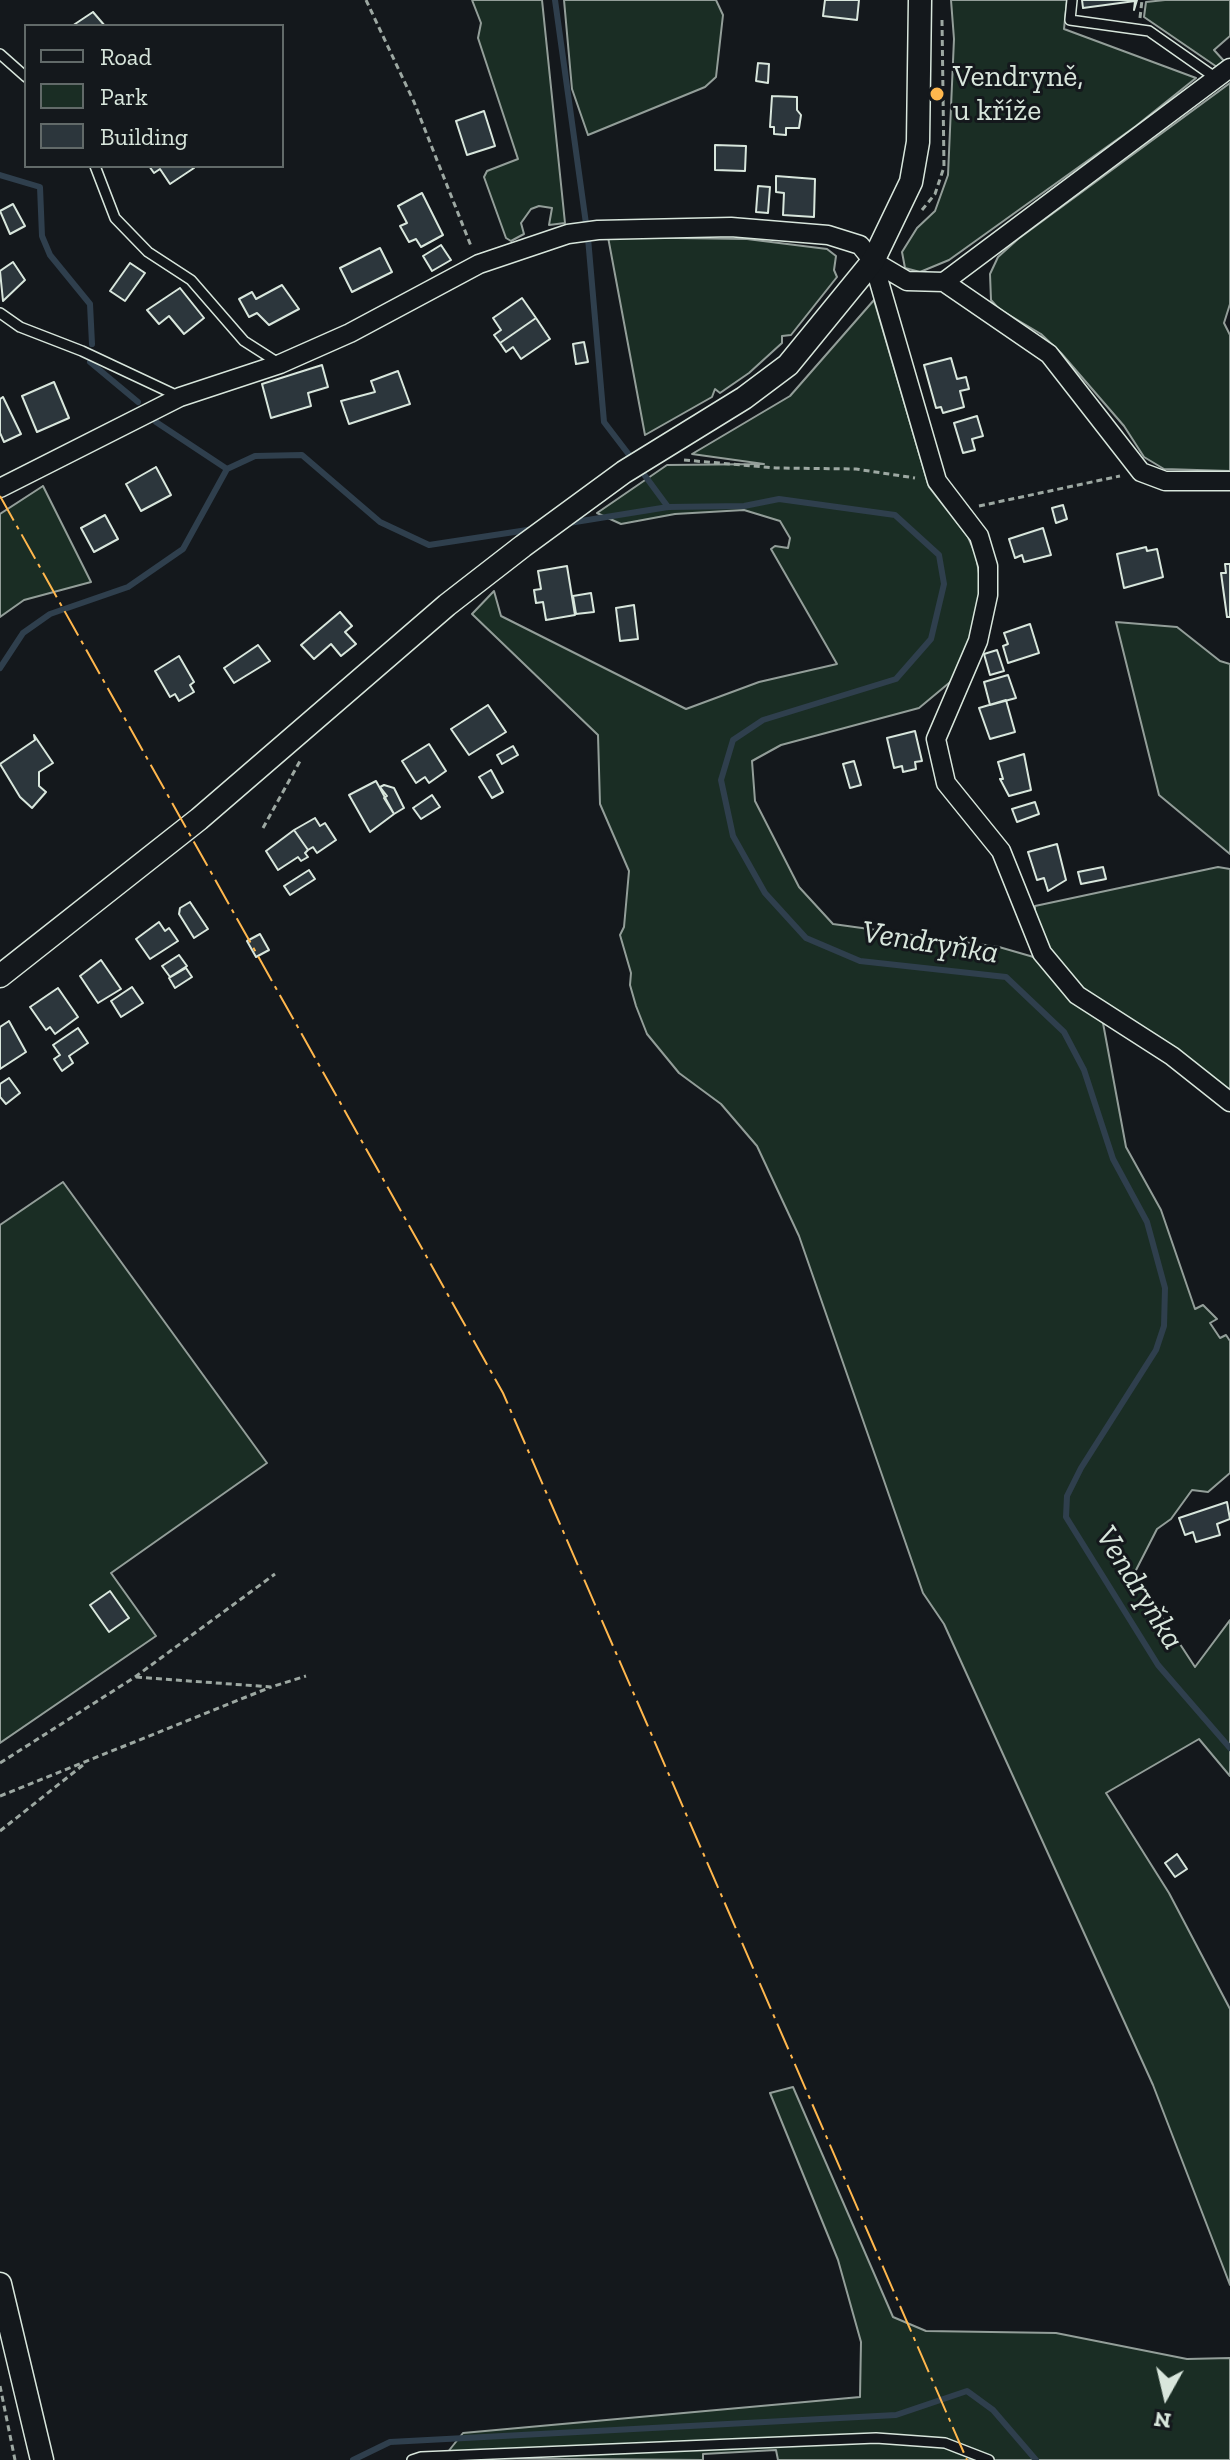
<!DOCTYPE html>
<meta charset="utf-8">
<style>
body{margin:0}
#map{position:relative;width:1230px;height:2460px;overflow:hidden;background:#14181c;font-family:"Zilla Slab",serif}
canvas{display:block}
.legend{position:absolute;left:24px;top:24px;width:260px;height:144px;box-sizing:border-box;background:#14181c;border:2px solid #626a69;margin:0;padding:10px 14px;list-style:none;font-size:24px;color:#d8e6dc}
.legend li{display:flex;align-items:center;gap:16px;height:40px}
.legend b{width:40px;border:2px solid #626a69}
.north{position:absolute;left:1126px;top:2356px;width:80px;height:80px;-webkit-text-stroke:6px #14181c;paint-order:stroke;rotate:188deg;font-size:22px;font-weight:700;line-height:32px;text-align:center;color:#d8e6dc}
.north::after{content:'';display:block;margin:auto;width:28px;height:36px;background:#d8e6dc;clip-path:polygon(50% 0,100% 100%,50% 72%,0 100%)}
</style>
<div id="map">
<canvas width="1230" height="2460"></canvas>
<ul class="legend">
<li><b style="height:10px;background:#14181c"></b>Road</li>
<li><b style="height:22px;background:#1a2d24"></b>Park</li>
<li><b style="height:22px;background:#2c363c"></b>Building</li>
</ul>
<div class="north">N</div>
</div>
<script>
const context = document.querySelector('canvas').getContext('2d');
context.lineJoin = 'round';
function fillPath(path, color) {
  context.fillStyle = color;
  context.fill(path, 'evenodd');
}
function poly(rows) {
  const path = new Path2D();
  for (const r of rows) {
    path.moveTo(r[0], r[1]);
    for (let i = 2; i < r.length; i += 2) path.lineTo(r[i], r[i + 1]);
  }
  return path;
}
function trace(path, color, width, dash) {
  context.strokeStyle = color;
  context.lineWidth = width;
  context.lineCap = dash ? 'butt' : 'round';
  context.setLineDash(dash || []);
  context.stroke(path);
}
function write(font, color, halo, rows, align = 'center') {
  context.font = font + ' "Zilla Slab",serif';
  context.lineWidth = 6;
  context.setLineDash([]);
  context.textBaseline = 'middle';
  context.strokeStyle = halo;
  context.fillStyle = color;
  for (const [text, x, y, turn = 0] of rows) {
    context.save();
    context.translate(x, y);
    context.rotate((+turn || 0) * Math.PI / 180);
    context.textAlign = isNaN(turn) ? turn : align;
    if (halo) context.strokeText(text, 0, 0);
    context.fillText(text, 0, 0);
    context.restore();
  }
}
const green = poly([
 [472,0,542,0,565,223,549,225,552,208,539,206,531,209,521,223,524,234,511,241,506,238,484,177,487,171,518,159,478,38,481,23,472,0],
 [564,0,716,0,723,15,716,77,705,87,588,135,572,89,564,0],
 [951,0,1067,0,1064,29,1196,78,1136,126,949,260,920,272,905,268,902,252,917,228,935,211,948,175,954,39,951,0],
 [1165,0,1230,0,1230,36,1214,50,1224,61,1217,67,1144,17,1146,2,1165,0],
 [1230,83,1230,304,1224,323,1230,335,1230,471,1164,469,1144,457,1124,426,1061,353,1041,334,999,309,991,300,990,274,998,257,1018,239,1230,83],
 [608,237,747,239,827,249,836,256,834,270,837,277,791,335,782,336,782,343,749,373,720,393,715,389,712,397,645,435,608,237],
 [874,300,929,487,968,537,976,555,981,586,970,637,955,678,919,708,781,745,752,761,755,801,799,887,833,924,999,947,1037,958,1103,1023,1126,1147,1161,1210,1195,1309,1203,1305,1217,1319,1210,1323,1220,1338,1226,1335,1230,1341,1230,1473,1208,1492,1192,1490,1171,1519,1157,1529,1134,1574,1195,1667,1230,1620,1230,1776,1199,1739,1106,1793,1169,1893,1230,2009,1230,2285,1153,2085,944,1624,923,1593,799,1236,757,1146,721,1104,679,1073,647,1034,636,1006,630,985,631,973,620,935,624,927,629,871,600,804,598,735,472,614,494,591,501,616,686,709,759,682,837,664,771,549,775,546,788,548,790,538,780,521,744,510,675,514,621,524,597,513,667,465,764,464,692,454,790,396,874,300],
 [43,486,91,582,24,600,0,617,0,514,43,486],
 [1116,622,1177,627,1220,661,1230,664,1230,854,1159,795,1116,622],
 [1218,867,1230,869,1230,1092,1164,1040,1086,992,1047,947,1035,917,1035,906,1218,867],
 [63,1182,267,1463,111,1573,156,1636,0,1743,0,1225,63,1182],
 [793,2087,893,2317,926,2331,1056,2333,1187,2359,1230,2358,1230,2460,778,2460,776,2450,703,2454,703,2460,443,2458,463,2433,860,2397,861,2342,838,2260,770,2093,793,2087]
]);
fillPath(green, '#1a2d24');
trace(green, '#939e99', 2);
trace(poly([
 [555,0,588,238,604,422,633,460],
 [0,175,40,187,42,236,50,255,90,304,92,344],
 [90,362,138,402],
 [156,422,227,469],
 [640,469,668,507],
 [569,523,668,507,744,506,779,499,895,515,939,555,944,584,931,639,896,679,763,720,733,740,721,780,733,836,765,893,806,938,860,961,1006,977,1064,1032,1084,1070,1113,1159,1147,1222,1165,1288,1164,1326,1156,1350,1081,1468,1067,1496,1066,1517,1158,1665,1230,1748],
 [0,668,23,633,50,614,128,587,183,549,227,469,255,456,302,455,380,522,429,545,534,529],
 [353,2460,390,2442,896,2415,967,2391,993,2410,1036,2460]
]), '#2f3f4d', 6);
const building = poly([
 [825,0,859,0,857,20,823,16,825,0],
 [1082,0,1137,0,1134,10,1135,1,1083,8,1082,0],
 [93,12,105,26,72,26,93,12],
 [758,63,769,64,768,83,756,81,758,63],
 [772,96,797,97,797,110,801,115,799,128,786,128,786,135,774,134,774,127,770,127,772,96],
 [484,111,495,146,467,155,456,121,484,111],
 [715,145,746,146,745,171,715,170,715,145],
 [149,166,193,166,194,168,170,184,160,169,154,173,149,166],
 [776,176,815,179,814,217,783,215,784,193,776,192,776,176],
 [758,186,770,187,768,213,756,212,758,186],
 [422,193,443,235,421,247,416,239,409,242,400,226,407,223,398,206,422,193],
 [13,204,25,226,10,234,0,211,13,204],
 [441,245,451,260,432,271,423,256,441,245],
 [380,248,392,272,352,292,340,268,380,248],
 [13,262,25,280,3,301,0,271,13,262],
 [130,263,145,273,125,301,110,291,130,263],
 [282,285,299,309,269,325,257,313,249,317,239,299,252,292,256,299,282,285],
 [180,288,204,318,184,334,169,316,159,324,147,310,180,288],
 [522,298,536,318,500,343,494,335,501,330,493,318,522,298],
 [536,318,550,339,521,359,513,347,506,352,500,343,536,318],
 [584,342,588,362,576,364,573,344,584,342],
 [951,358,957,379,966,377,969,389,960,391,964,407,943,413,941,407,936,408,924,365,951,358],
 [322,365,328,387,308,393,311,406,271,418,262,384,322,365],
 [398,371,410,404,349,424,341,401,375,392,371,381,398,371],
 [54,382,69,418,37,432,22,396,54,382],
 [3,397,21,434,4,442,0,433,0,399,3,397],
 [977,416,983,436,972,439,975,450,963,453,954,423,977,416],
 [156,467,171,495,141,511,126,484,156,467],
 [1063,505,1067,519,1056,523,1052,508,1063,505],
 [105,515,118,539,94,552,81,528,105,515],
 [1043,528,1051,555,1024,562,1022,555,1015,558,1009,539,1043,528],
 [1146,547,1147,551,1157,549,1163,577,1124,588,1117,554,1146,547],
 [1225,564,1230,564,1230,617,1227,617,1221,573,1226,573,1225,564],
 [567,566,575,615,546,620,543,602,536,603,534,590,541,589,538,571,567,566],
 [591,593,594,612,576,614,573,596,591,593],
 [634,605,638,639,620,641,616,608,634,605],
 [340,612,352,626,345,632,356,644,341,656,331,644,314,659,301,645,340,612],
 [1030,624,1039,653,1008,663,1003,646,1008,644,1004,633,1030,624],
 [258,645,270,661,234,683,224,668,258,645],
 [997,650,1004,671,990,675,984,654,997,650],
 [179,656,194,682,190,685,194,692,179,701,175,694,170,697,155,671,179,656],
 [1008,675,1016,698,990,705,984,682,1008,675],
 [1006,700,1015,732,990,739,979,708,1006,700],
 [488,705,506,732,469,755,451,729,488,705],
 [915,731,922,761,915,762,916,769,903,772,902,766,894,768,887,738,915,731],
 [34,735,53,763,39,772,39,786,46,792,32,808,20,797,0,764,35,740,34,735],
 [429,744,446,771,429,783,425,777,416,783,402,761,429,744],
 [513,746,518,755,502,764,497,755,513,746],
 [1024,754,1031,790,1009,796,1000,779,1003,779,998,762,1024,754],
 [854,761,861,785,850,788,843,764,854,761],
 [491,770,503,792,492,798,479,777,491,770],
 [376,781,394,814,370,832,349,795,376,781],
 [384,785,394,788,404,808,394,814,384,798,387,796,380,787,384,785],
 [432,795,440,807,421,819,413,808,432,795],
 [1035,802,1039,814,1017,822,1012,809,1035,802],
 [315,818,320,826,325,823,336,840,317,853,313,847,308,850,294,830,315,818],
 [294,830,308,850,305,853,308,857,301,861,298,857,278,870,266,851,294,830],
 [1057,844,1066,880,1048,891,1044,878,1037,880,1028,852,1057,844],
 [1103,867,1106,879,1081,884,1078,872,1103,867],
 [309,870,315,879,290,895,284,886,309,870],
 [190,902,208,929,194,938,179,914,180,908,190,902],
 [159,922,165,931,169,928,178,941,150,959,136,939,159,922],
 [260,934,269,950,256,957,247,941,260,934],
 [179,955,187,966,170,977,162,966,179,955],
 [101,960,121,989,98,1003,80,976,101,960],
 [186,968,192,977,175,988,169,978,186,968],
 [132,987,143,1003,121,1017,111,1001,132,987],
 [58,988,78,1017,55,1034,50,1027,46,1030,30,1007,58,988],
 [9,1021,26,1052,0,1069,0,1027,9,1021],
 [78,1028,88,1043,69,1056,73,1063,62,1071,54,1059,60,1055,53,1045,78,1028],
 [9,1078,20,1093,6,1104,0,1097,0,1084,9,1078],
 [1227,1502,1230,1519,1217,1524,1220,1535,1196,1542,1193,1532,1185,1535,1179,1518,1227,1502],
 [110,1591,129,1618,109,1632,90,1605,110,1591],
 [1177,1854,1187,1869,1175,1877,1165,1863,1177,1854]
]);
fillPath(building, '#2c363c');
trace(building, '#d8e6dc', 2);
const service = poly([
 [1072,0,1070,20,1149,31,1216,78],
 [0,54,26,77],
 [95,166,115,218,148,252,191,280,244,341,280,364],
 [0,313,20,327,82,351,180,397],
 [412,2460,421,2457,876,2438,945,2443,989,2460]
]);
const minor = poly([
 [873,261,907,281,944,282,1230,68],
 [944,282,1049,354,1141,472,1165,481,1230,481],
 [0,488,180,397,280,364,350,333,479,264,568,234,598,230,731,227,828,235,860,245,873,261,937,481,979,536,988,566,988,595,978,641,936,739,946,783,1001,851,1042,953,1077,995,1172,1056,1230,1102]
]);
const tertiary = poly([
 [0,976,199,819,447,605,523,546,624,472,744,398,788,365,873,261,911,182,918,142,920,0],
 [0,2284,42,2460]
]);
trace(service, '#d8e6dc', 12);
trace(minor, '#d8e6dc', 21);
trace(tertiary, '#d8e6dc', 25);
trace(poly([
 [366,0,414,102,471,246],
 [1140,18,1142,0],
 [922,210,935,194,944,167,942,20],
 [684,460,776,468,856,469,915,478],
 [979,506,1120,476],
 [263,828,300,761],
 [136,1677,271,1687,306,1676],
 [0,1763,135,1677,275,1574],
 [0,1796,271,1687],
 [0,1831,83,1765],
 [0,2386,15,2460]
]), '#9da8a2', 3, [6, 4]);
trace(service, '#14181c', 9);
trace(minor, '#14181c', 18);
trace(tertiary, '#14181c', 22);
trace(poly([
 [0,496,503,1393,967,2460]
]), '#ffb74d', 2, [28, 6, 4, 6]);
for (const [x, y, r, color] of [
 [937,94,8,"#ffb74d"]
]) {
  const dot = new Path2D();
  dot.arc(x, y, r, 0, 2 * Math.PI);
  context.fillStyle = color;
  context.fill(dot);
  trace(dot, '#14181c', 3);
}
write('30px', '#d8e6dc', '#14181c', [
 ["Vendryně,",953,77],
 ["u kříže",953,111]
], 'left');
write('italic 32px', '#d8e6dc', '#14181c', [
 ["Vendryňka",930,943,9],
 ["Vendryňka",1139,1588,58]
]);
</script>
